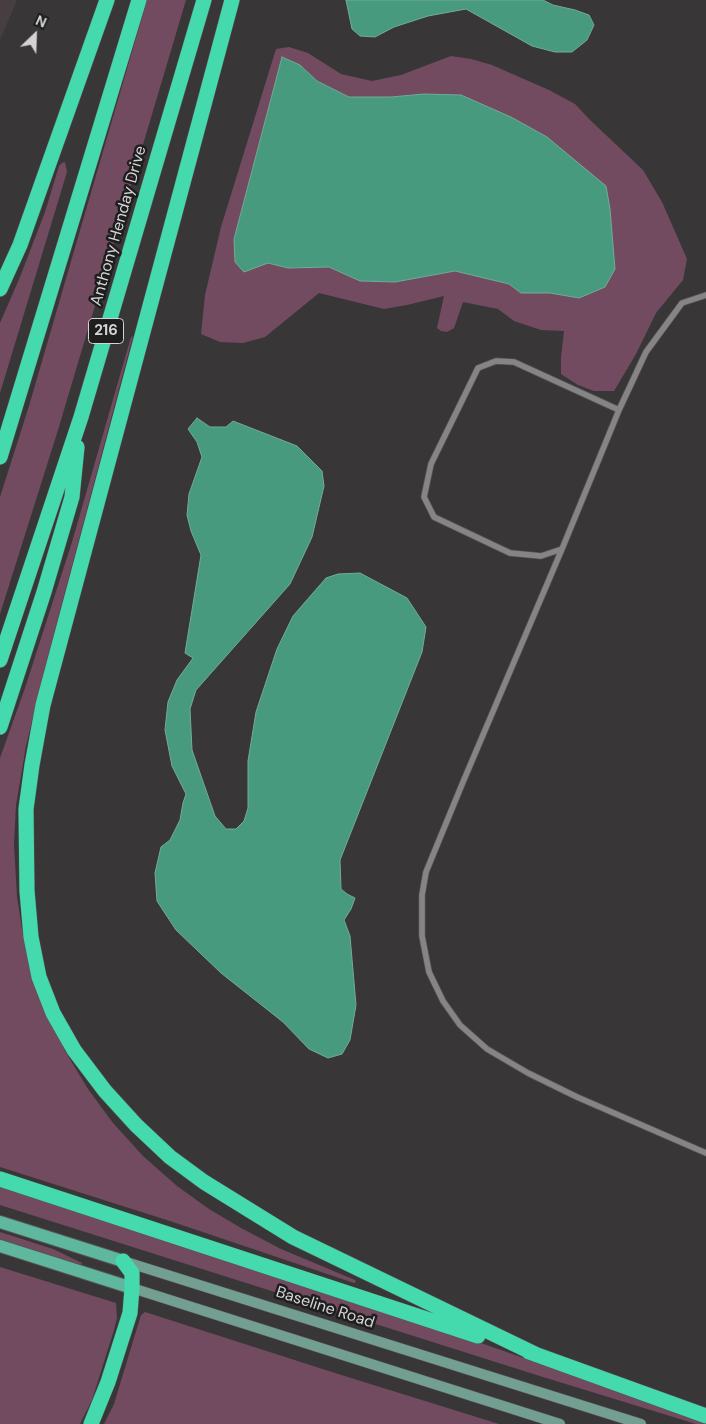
<!DOCTYPE html>
<style>
body{margin:0}
#map{position:relative;width:706px;height:1424px;overflow:hidden;background:#393638;font-family:"DM Sans",sans-serif}
canvas{display:block}
.north{position:absolute;left:10px;top:10px;width:50px;height:50px;-webkit-text-stroke:4px #1f1e1f;paint-order:stroke;rotate:24deg;font-size:14px;font-weight:700;line-height:20px;text-align:center;color:#d5d4d4}
.north::after{content:'';display:block;margin:auto;width:18px;height:22px;background:#d5d4d4;clip-path:polygon(50% 0,100% 100%,50% 72%,0 100%)}
</style>
<div id="map">
<canvas width="706" height="1424"></canvas>
<div class="north">N</div>
</div>
<script>
const context = document.querySelector('canvas').getContext('2d');
context.lineJoin = 'round';
function fillPath(path, color) {
  context.fillStyle = color;
  context.fill(path, 'evenodd');
}
function poly(rows) {
  const path = new Path2D();
  for (const r of rows) {
    path.moveTo(r[0], r[1]);
    for (let i = 2; i < r.length; i += 2) path.lineTo(r[i], r[i + 1]);
  }
  return path;
}
function trace(path, color, width, dash) {
  context.strokeStyle = color;
  context.lineWidth = width;
  context.lineCap = dash ? 'butt' : 'round';
  context.setLineDash(dash || []);
  context.stroke(path);
}
function write(font, color, halo, rows, align = 'center') {
  context.font = font + ' "DM Sans",sans-serif';
  context.lineWidth = 5;
  context.setLineDash([]);
  context.textBaseline = 'middle';
  context.strokeStyle = halo;
  context.fillStyle = color;
  for (const [text, x, y, turn = 0] of rows) {
    context.save();
    context.translate(x, y);
    context.rotate((+turn || 0) * Math.PI / 180);
    context.textAlign = isNaN(turn) ? turn : align;
    if (halo) context.strokeText(text, 0, 0);
    context.fillText(text, 0, 0);
    context.restore();
  }
}
fillPath(poly([
 [0,0,17,0,0,40]
]), '#473e42');
fillPath(poly([
 [147,0,186,0,58,430,0,614,0,497,29,406],
 [289,47,308,53,341,74,372,81,401,75,451,56,471,59,492,65,549,90,575,104,590,120,643,170,662,202,687,259,683,280,656,313,636,354,614,391,594,391,578,385,561,374,561,357,564,331,541,330,514,321,498,309,463,302,454,328,447,332,441,331,437,328,444,296,407,305,384,309,319,293,265,337,243,343,220,342,201,334,205,295,221,227,276,49],
 [282,57,300,65,317,81,349,97,391,97,424,94,461,95,511,117,547,137,579,298,550,293,521,293,509,284,455,271,395,282,360,281,329,267,288,268,268,263,234,239],
 [65,162,67,172,0,393,0,323,20,277,45,212,59,166,62,163],
 [133,336,44,671,26,746,16,805,14,844,17,897,22,929,32,970,45,1008,65,1051,88,1089,113,1123,143,1156,177,1186,209,1209,241,1228,281,1249,355,1280,356,1282,354,1283,173,1222,0,1167,0,758,25,688,72,542,131,337],
 [0,1182,461,1336,706,1422,706,1424,696,1424,543,1377,0,1205],
 [0,1232,53,1249,82,1263,81,1265,0,1240],
 [0,1267,116,1303,117,1318,114,1330,92,1400,80,1424,0,1424],
 [145,1312,335,1373,499,1424,104,1424,114,1404,141,1315]
]), '#734b60');
const water = poly([
 [346,0,543,0,553,5,575,10,589,15,594,25,587,40,572,52,555,52,532,46,466,9,428,16,394,27,375,37,360,36,352,29,346,0],
 [282,57,300,65,317,81,349,97,391,97,424,94,461,95,511,117,547,137,606,186,610,209,615,269,605,287,579,298,550,293,521,293,509,284,455,271,395,282,360,281,329,267,288,268,268,263,244,272,235,262,234,239,282,57],
 [197,418,210,427,226,427,233,421,297,446,322,471,324,486,312,537,290,584,196,690,190,709,192,750,215,816,226,829,236,829,244,821,248,808,248,761,256,712,277,649,293,616,326,578,338,574,360,573,407,598,426,627,422,652,340,860,341,889,347,894,355,898,351,909,344,920,350,936,356,1005,350,1040,342,1054,328,1058,309,1049,283,1022,221,973,176,930,157,901,155,873,161,847,170,840,180,820,183,803,186,794,172,766,165,730,168,702,177,680,193,658,185,653,201,555,191,531,187,515,189,494,202,457,197,442,188,429,197,418]
]);
fillPath(water, '#489a7e');
trace(water, '#72ab98', 1);
const lane = poly([
 [619,410,514,362,496,361,478,368,431,464,424,497,434,517,510,553,541,556,562,549,619,410,646,352,682,303,706,295],
 [562,549,463,782,426,872,422,895,422,936,429,972,443,1001,460,1025,487,1049,528,1073,577,1097,706,1153]
]);
const secondary = poly([
 [123,1261,641,1424],
 [132,1288,560,1424]
]);
const primary = poly([
 [0,1222,123,1261],
 [0,1246,132,1288]
]);
const highway = poly([
 [232,0,43,705,32,765,26,809,27,891,31,937,39,977,53,1013,74,1050,105,1091,136,1125,170,1157,204,1182,293,1237,537,1355],
 [0,289,20,245,107,0],
 [0,457,139,0],
 [0,660,81,417,204,0],
 [0,727,44,592,72,497,77,447],
 [0,1179,478,1336],
 [529,1352,706,1416],
 [91,1424,108,1382,130,1313,132,1288,132,1273,123,1261]
]);
trace(lane, '#565555', 7);
trace(secondary, '#565555', 11);
trace(primary, '#565555', 14);
trace(highway, '#565555', 16);
trace(lane, '#878486', 5.5);
trace(secondary, '#739e92', 10);
trace(primary, '#5fb89d', 12);
trace(highway, '#45daad', 15);
for (const [x, y, w] of [
 [106,331,35]
]) {
  const box = new Path2D();
  box.roundRect(x - w / 2, y - 12.5, w, 25, 4);
  context.fillStyle = '#1f1e1f';
  context.fill(box);
  trace(box, '#d5d4d4', 1);
}
write('bold 15px', '#d5d4d4', null, [
 ["216",106,331]
]);
write('16px', '#d5d4d4', '#1f1e1f', [
 ["Anthony Henday Drive",119,226,-74],
 ["Baseline Road",325,1308,18]
]);
</script>
